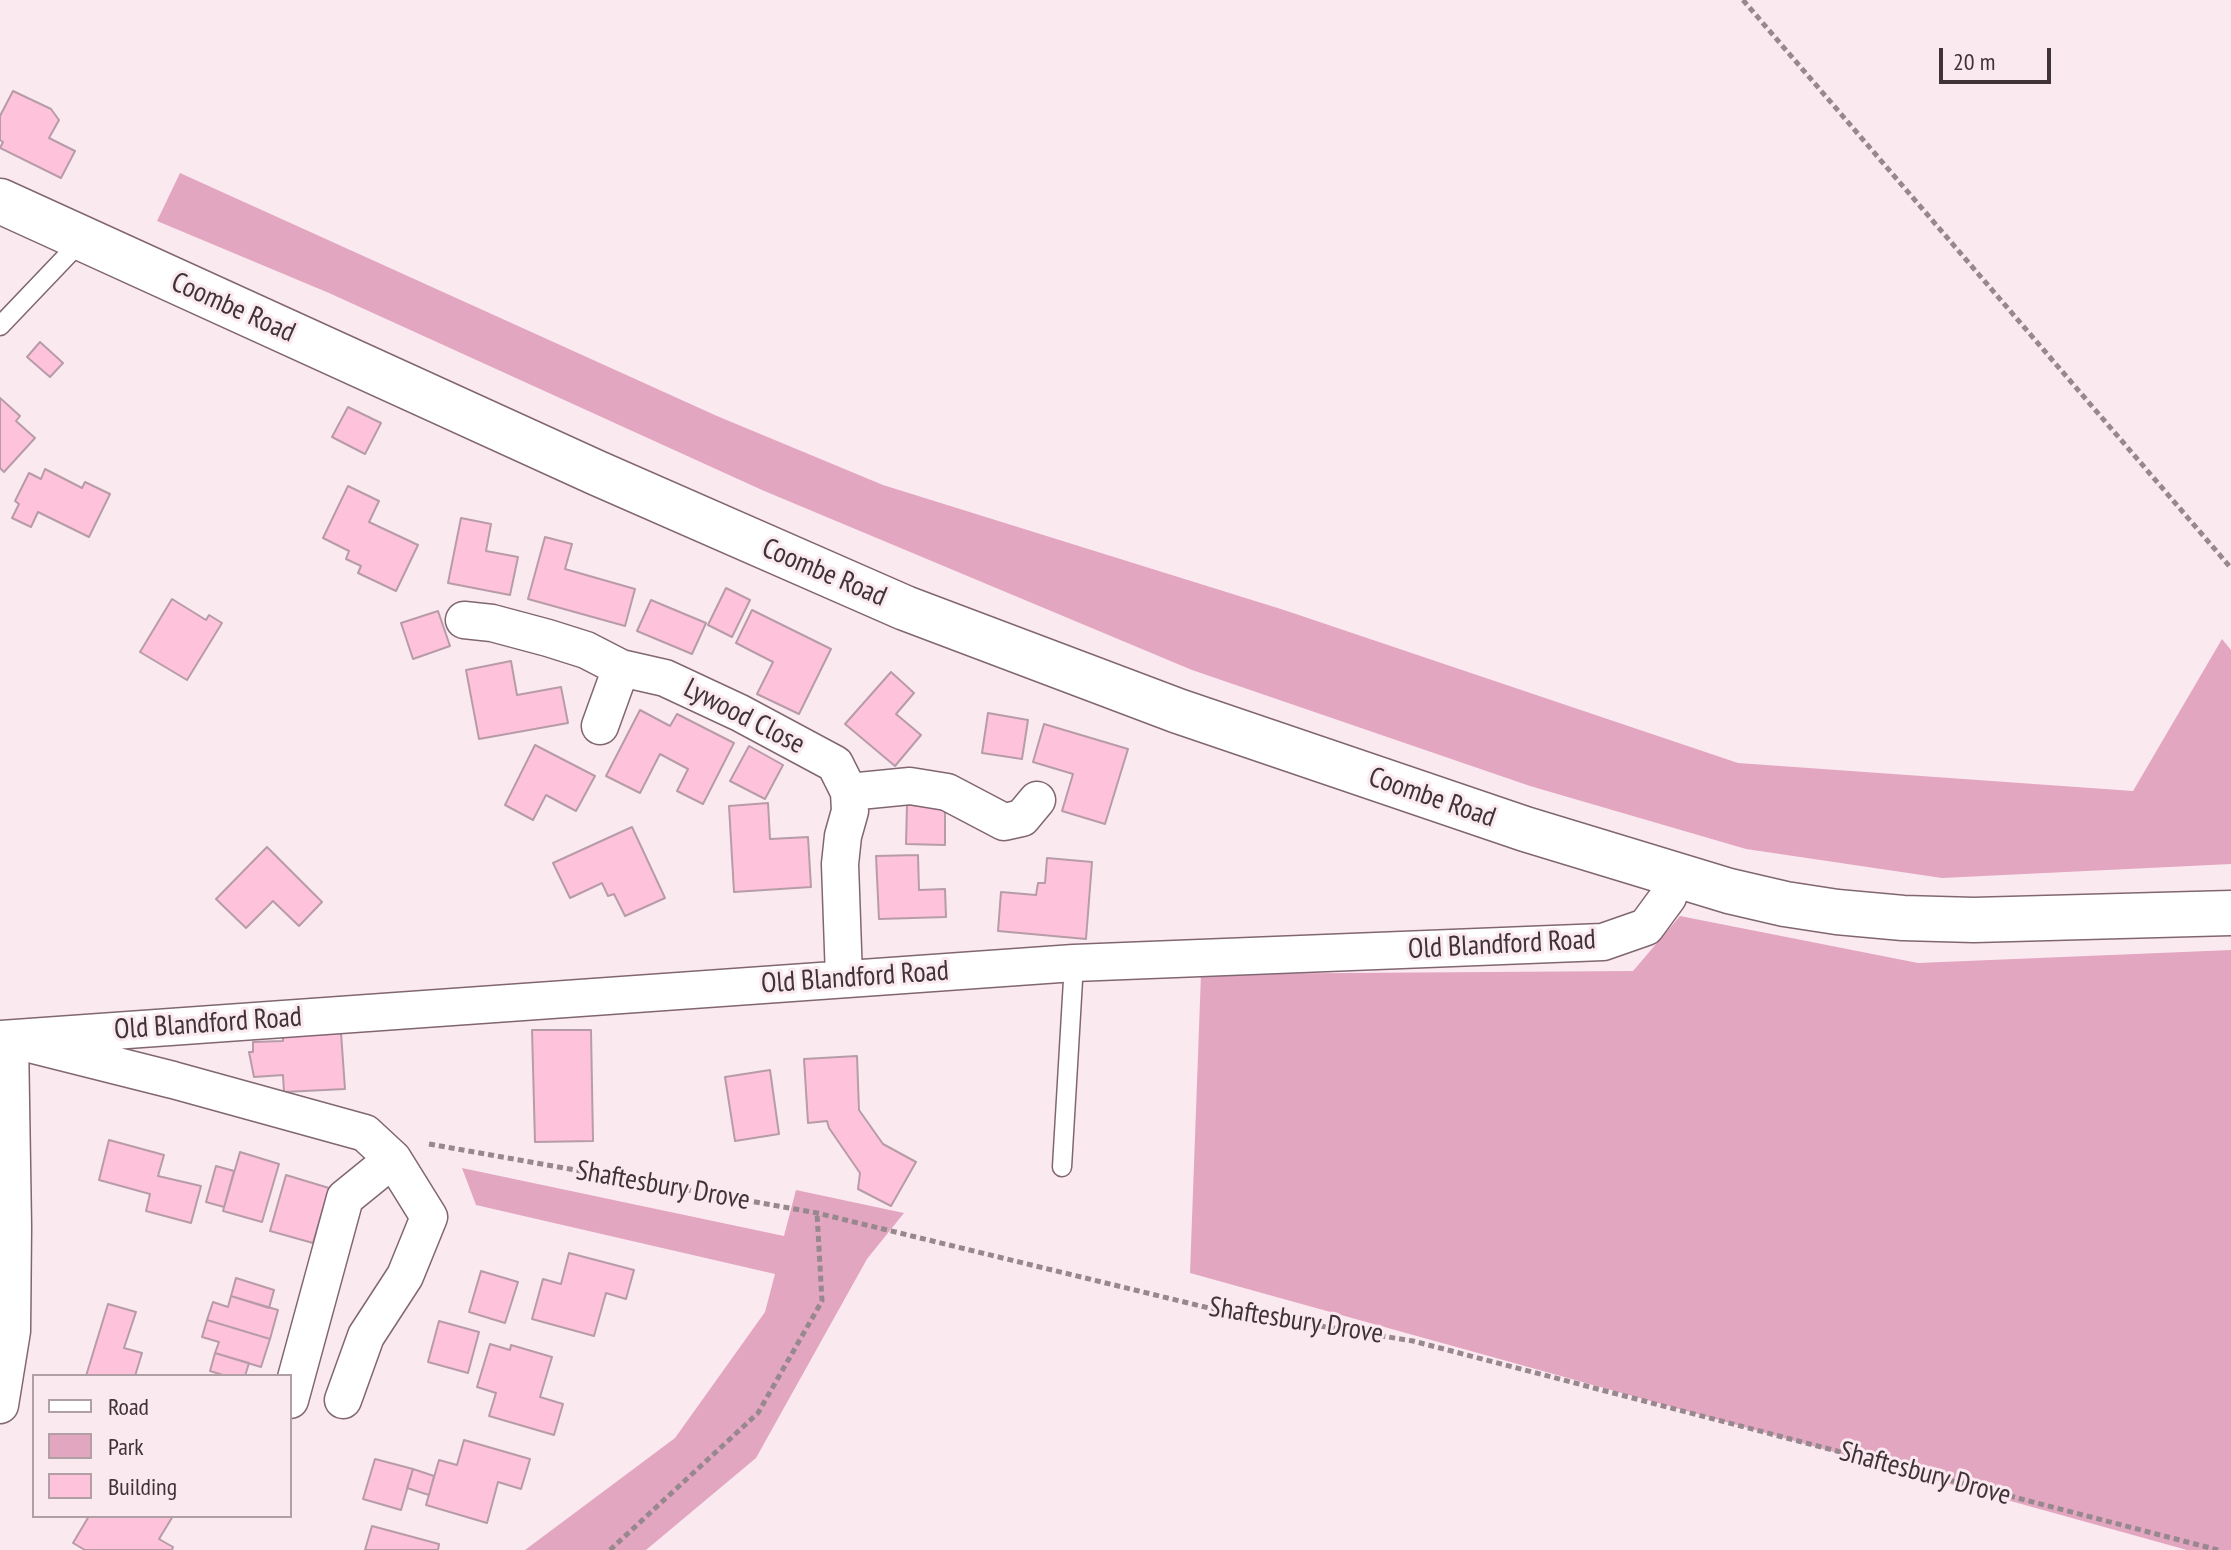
<!DOCTYPE html>
<style>
body{margin:0}
#map{position:relative;width:2231px;height:1550px;overflow:hidden;background:#fbe9f0;font-family:"PT Sans Narrow",sans-serif}
canvas{display:block}
.legend{position:absolute;left:32px;top:1374px;width:260px;height:144px;box-sizing:border-box;background:#fbe9f0;border:2px solid #b0a0a6;margin:0;padding:10px 14px;list-style:none;font-size:24px;color:#3f3338}
.legend li{display:flex;align-items:center;gap:16px;height:40px}
.legend b{width:40px;border:2px solid #b0a0a6}
.scale{position:absolute;left:1939px;top:48px;width:112px;height:36px;box-sizing:border-box;border:4px solid #3f3338;border-top:0;padding-left:10px;font-size:24px;line-height:28px;white-space:nowrap;color:#3f3338;-webkit-text-stroke:6px #fbe9f0;paint-order:stroke}
</style>
<div id="map">
<canvas width="2231" height="1550"></canvas>
<ul class="legend">
<li><b style="height:10px;background:#fff"></b>Road</li>
<li><b style="height:22px;background:#e3a6c0"></b>Park</li>
<li><b style="height:22px;background:#fec3db"></b>Building</li>
</ul>
<div class="scale">20 m</div>
</div>
<script>
const context = document.querySelector('canvas').getContext('2d');
context.lineJoin = 'round';
function fillPath(path, color) {
  context.fillStyle = color;
  context.fill(path, 'evenodd');
}
function poly(rows) {
  const path = new Path2D();
  for (const r of rows) {
    path.moveTo(r[0], r[1]);
    for (let i = 2; i < r.length; i += 2) path.lineTo(r[i], r[i + 1]);
  }
  return path;
}
function trace(path, color, width, dash) {
  context.strokeStyle = color;
  context.lineWidth = width;
  context.lineCap = dash ? 'butt' : 'round';
  context.setLineDash(dash || []);
  context.stroke(path);
}
function write(font, color, halo, rows, align = 'center') {
  context.font = font + ' "PT Sans Narrow",sans-serif';
  context.lineWidth = 6;
  context.setLineDash([]);
  context.textBaseline = 'middle';
  context.strokeStyle = halo;
  context.fillStyle = color;
  for (const [text, x, y, turn = 0] of rows) {
    context.save();
    context.translate(x, y);
    context.rotate((+turn || 0) * Math.PI / 180);
    context.textAlign = isNaN(turn) ? turn : align;
    if (halo) context.strokeText(text, 0, 0);
    context.fillText(text, 0, 0);
    context.restore();
  }
}
fillPath(poly([
 [180,173,717,416,883,485,1284,610,1738,763,2133,791,2222,639,2231,650,2231,864,1942,878,1746,849,1530,786,1192,670,762,490,329,293,157,221],
 [1680,916,1918,963,2231,950,2231,1550,2187,1550,1190,1273,1201,974,1633,971],
 [462,1168,784,1236,796,1190,904,1213,867,1259,756,1458,646,1550,525,1550,675,1438,765,1312,775,1274,476,1205]
]), '#e3a6c0');
const building = poly([
 [13,91,51,109,59,120,49,138,75,151,61,178,0,148,3,142,0,140,0,116,13,91],
 [40,342,63,363,50,377,27,357,40,342],
 [0,398,20,416,16,421,35,438,4,472,0,468,0,398],
 [348,407,381,423,365,454,332,437,348,407],
 [45,469,82,488,85,482,110,494,89,537,38,512,31,527,12,518,19,504,15,501,29,473,41,479,45,469],
 [348,486,379,501,369,522,418,545,396,591,358,573,361,566,346,559,349,551,323,538,348,486],
 [461,518,491,524,486,551,518,557,510,595,448,583,461,518],
 [545,537,572,544,565,569,635,589,625,626,528,599,545,537],
 [726,588,750,600,732,637,708,625,726,588],
 [172,599,206,620,209,615,222,623,187,680,140,652,172,599],
 [651,600,706,623,692,654,637,631,651,600],
 [752,610,831,649,799,714,757,694,773,662,736,643,752,610],
 [438,611,450,646,413,659,401,623,438,611],
 [511,661,517,695,561,687,568,723,479,739,466,670,511,661],
 [891,672,914,693,896,714,921,735,895,766,845,724,891,672],
 [640,710,670,726,677,714,734,743,703,804,677,791,688,769,660,754,640,793,606,776,640,710],
 [988,713,1028,720,1022,759,982,753,988,713],
 [1044,724,1128,749,1105,824,1062,811,1073,774,1033,762,1044,724],
 [535,745,595,776,576,811,546,795,533,820,505,805,535,745],
 [749,746,783,765,765,799,730,781,749,746],
 [768,803,770,839,808,837,811,887,734,892,729,806,768,803],
 [907,805,945,805,945,845,906,844,907,805],
 [632,827,665,898,625,916,614,894,608,896,602,883,570,898,553,863,632,827],
 [267,847,322,902,299,926,273,901,246,928,216,899,267,847],
 [918,855,919,890,945,889,946,917,879,919,876,856,918,855],
 [1047,858,1092,862,1086,939,998,931,1001,892,1036,895,1038,883,1045,883,1047,858],
 [532,1030,591,1030,593,1141,535,1142,532,1030],
 [341,1033,345,1089,284,1092,283,1075,254,1077,249,1052,253,1052,253,1042,283,1041,283,1036,341,1033],
 [857,1056,859,1110,883,1144,916,1162,891,1206,858,1189,860,1173,829,1128,827,1121,808,1123,804,1059,857,1056],
 [770,1070,779,1134,735,1141,725,1077,770,1070],
 [109,1140,164,1155,158,1176,201,1186,191,1223,146,1211,150,1194,99,1180,109,1140],
 [240,1152,279,1164,262,1222,223,1211,240,1152],
 [216,1166,234,1171,224,1207,206,1202,216,1166],
 [286,1175,329,1188,313,1243,270,1231,286,1175],
 [569,1253,634,1270,626,1299,606,1293,594,1336,532,1319,543,1279,561,1284,569,1253],
 [481,1271,518,1282,505,1323,469,1312,481,1271],
 [236,1278,274,1290,269,1308,231,1296,236,1278],
 [231,1296,278,1310,270,1339,207,1320,213,1302,228,1307,231,1296],
 [108,1304,136,1312,124,1348,142,1353,135,1376,86,1376,108,1304],
 [207,1320,270,1339,261,1367,215,1353,219,1342,202,1337,207,1320],
 [439,1321,479,1332,468,1373,428,1362,439,1321],
 [490,1344,510,1350,511,1345,552,1357,540,1397,563,1404,554,1435,489,1416,496,1393,477,1387,490,1344],
 [215,1353,249,1363,245,1376,226,1376,210,1371,215,1353],
 [464,1440,530,1459,521,1489,498,1482,487,1523,426,1505,439,1460,457,1465,464,1440],
 [375,1459,413,1469,401,1510,363,1499,375,1459],
 [413,1469,434,1476,429,1495,407,1488,413,1469],
 [89,1516,173,1516,159,1539,173,1547,172,1550,85,1550,73,1543,89,1516],
 [372,1526,439,1544,438,1550,365,1550,372,1526]
]);
fillPath(building, '#fec3db');
trace(building, '#b79ca7', 2);
const service = poly([
 [0,326,83,239],
 [1062,1167,1074,963]
]);
const minor = poly([
 [464,620,492,623,548,638,586,650,621,668,665,678,740,713,835,764,849,792,850,811,843,836,840,864,844,978],
 [600,726,621,668],
 [849,792,910,786,947,792,1004,822,1022,818,1037,800],
 [0,1039,1074,963,1603,942,1646,927,1668,897,1676,874],
 [290,1400,345,1198,393,1159],
 [0,1405,12,1331,13,1227,10,1039,173,1080,365,1133,393,1159,429,1217,405,1276,366,1336,343,1400]
]);
const trunk = poly([
 [0,201,597,473,905,608,1178,711,1525,829,1729,891,1785,904,1837,912,1903,918,1974,920,2231,913]
]);
trace(service, '#806671', 21);
trace(minor, '#806671', 39);
trace(trunk, '#806671', 47);
trace(poly([
 [1743,0,2231,568],
 [429,1144,817,1213,1209,1308,1413,1341,2218,1550],
 [610,1550,758,1413,822,1301,817,1213]
]), '#97888e', 5, [6, 4]);
trace(service, '#fff', 18);
trace(minor, '#fff', 36);
trace(trunk, '#fff', 44);
write('28px', '#3f3338', '#fbe9f0', [
 ["Coombe Road",233,308,24],
 ["Coombe Road",824,573,23],
 ["Lywood Close",744,717,27],
 ["Coombe Road",1432,798,19],
 ["Old Blandford Road",1502,945,-3],
 ["Old Blandford Road",855,978,-4],
 ["Old Blandford Road",208,1024,-4],
 ["Shaftesbury Drove",663,1186,10],
 ["Shaftesbury Drove",1296,1321,9],
 ["Shaftesbury Drove",1925,1474,15]
]);
</script>
